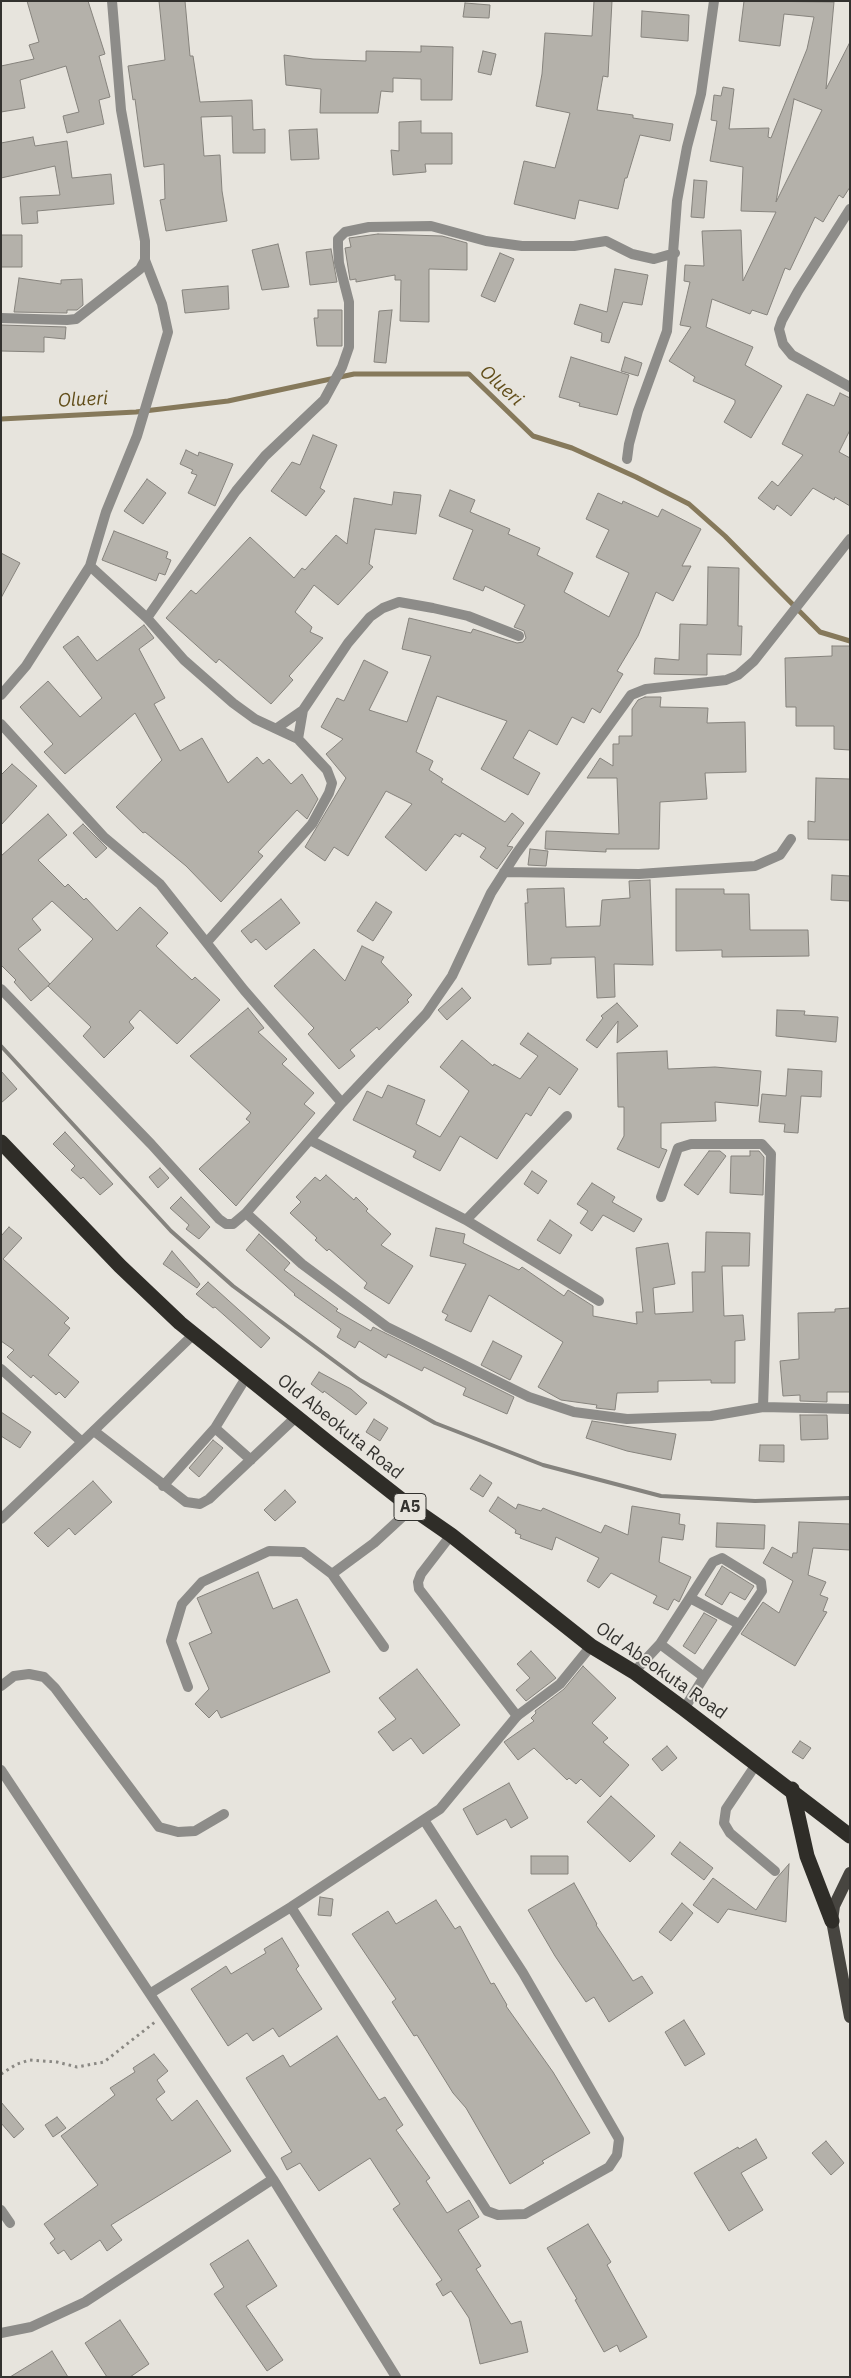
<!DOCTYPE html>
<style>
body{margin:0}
#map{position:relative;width:851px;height:2378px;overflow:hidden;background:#e7e4dd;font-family:"IBM Plex Sans",sans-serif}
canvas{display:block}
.frame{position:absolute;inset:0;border:2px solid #33322f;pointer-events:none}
</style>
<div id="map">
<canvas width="851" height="2378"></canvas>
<div class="frame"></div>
</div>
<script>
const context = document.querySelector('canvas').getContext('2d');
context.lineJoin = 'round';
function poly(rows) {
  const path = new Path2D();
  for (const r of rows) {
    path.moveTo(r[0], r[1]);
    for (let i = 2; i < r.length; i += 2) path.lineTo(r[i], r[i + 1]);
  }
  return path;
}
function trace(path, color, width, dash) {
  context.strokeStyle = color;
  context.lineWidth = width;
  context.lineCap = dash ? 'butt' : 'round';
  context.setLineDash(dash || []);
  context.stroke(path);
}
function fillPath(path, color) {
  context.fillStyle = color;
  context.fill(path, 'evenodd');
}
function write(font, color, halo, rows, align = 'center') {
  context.font = font + ' "IBM Plex Sans",sans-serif';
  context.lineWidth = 4;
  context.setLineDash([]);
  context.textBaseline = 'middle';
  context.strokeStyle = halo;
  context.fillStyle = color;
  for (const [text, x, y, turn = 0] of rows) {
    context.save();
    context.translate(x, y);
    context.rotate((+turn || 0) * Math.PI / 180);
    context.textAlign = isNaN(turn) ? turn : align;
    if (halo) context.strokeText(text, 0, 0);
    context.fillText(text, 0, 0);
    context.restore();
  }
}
trace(poly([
 [1,419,136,412,228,401,354,374,469,374,533,436,572,448,636,477,689,504,725,536,820,632,850,641]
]), '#86795b', 5);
const building = poly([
 [27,1,88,1,105,54,99,56,110,97,99,100,104,124,67,133,63,116,79,112,66,66,20,80,25,108,1,112,1,66,34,59,29,45,39,42,27,1],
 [159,1,185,1,190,56,193,56,200,102,252,100,253,130,265,129,265,153,233,153,232,116,201,117,204,156,220,155,222,191,227,221,166,231,160,200,165,199,164,164,144,167,135,99,133,100,128,66,165,60,159,1],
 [594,1,612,1,608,77,603,76,597,110,633,115,633,118,673,124,670,141,640,135,627,178,625,178,618,209,579,200,575,219,514,204,524,161,555,168,570,113,536,106,542,74,545,33,592,36,594,1],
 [744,1,834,2,826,89,850,42,850,187,843,198,839,195,823,222,815,217,790,270,785,268,767,315,752,310,750,314,712,299,706,327,753,347,745,365,782,386,751,438,724,422,735,403,735,400,693,381,695,377,669,361,691,327,680,325,690,282,684,281,685,265,704,266,702,231,741,230,743,281,776,212,741,211,743,167,710,161,717,121,711,120,714,95,721,96,723,87,734,89,729,129,769,128,768,137,771,138,807,49,814,17,784,14,780,46,739,41,744,1],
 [794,99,822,110,776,202,794,99],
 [465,3,490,5,489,18,463,17,465,3],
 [642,11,689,15,688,41,641,37,642,11],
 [421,46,453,47,452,100,421,100,421,79,393,78,393,92,381,91,378,113,320,113,321,89,286,85,284,55,313,59,366,61,366,51,421,52,421,46],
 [483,51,496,54,491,75,478,72,483,51],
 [421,121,421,133,452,133,452,164,425,164,426,172,393,175,391,150,399,151,399,122,421,121],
 [317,129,319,159,291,160,289,130,317,129],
 [33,137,35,146,67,141,72,178,111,174,114,204,37,211,38,223,22,224,20,197,60,195,55,166,1,178,1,143,33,137],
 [694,180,707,181,704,218,691,217,694,180],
 [378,234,442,236,467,243,467,270,429,269,429,322,400,321,401,280,395,280,395,275,356,282,356,279,350,280,345,248,351,247,349,238,378,234],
 [1,235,22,235,22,267,1,267,1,235],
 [278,244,289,287,262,290,252,250,278,244],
 [331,249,337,282,310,285,306,252,331,249],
 [500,253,514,259,495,302,481,296,500,253],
 [615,269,648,275,642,305,623,302,609,343,601,341,602,333,574,324,580,304,607,312,615,269],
 [19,278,61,284,61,280,82,279,83,305,77,310,67,310,67,313,14,312,19,278],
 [228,286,229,309,185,313,182,290,228,286],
 [318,310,342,310,342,346,317,346,314,318,318,318,318,310],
 [392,310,386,363,374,362,379,311,392,310],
 [1,325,66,327,65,339,44,337,44,352,1,351,1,325],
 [571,357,629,375,617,415,579,406,580,403,559,397,571,357],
 [625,357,642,363,638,376,621,371,625,357],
 [840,393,850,398,850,430,839,452,850,458,850,506,835,497,834,500,813,488,791,516,777,505,774,510,758,498,772,481,778,486,803,455,782,444,807,394,834,406,840,393],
 [313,435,337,445,320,488,325,491,306,516,271,491,292,462,300,465,313,435],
 [186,450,198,456,199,452,233,464,215,506,188,493,197,475,191,473,193,470,180,464,186,450],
 [147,479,166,493,143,524,124,511,147,479],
 [450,490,475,500,470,512,510,529,508,534,540,548,537,555,573,573,564,592,609,617,629,573,596,557,609,530,586,519,598,493,622,504,623,501,658,517,662,509,701,529,682,566,691,566,673,601,656,592,638,636,617,671,623,674,600,713,592,708,584,723,572,717,557,745,529,730,513,758,540,773,528,795,481,769,507,721,437,696,416,752,433,761,429,770,443,779,441,782,505,822,512,813,524,823,507,846,513,847,497,869,480,857,486,848,462,833,460,837,455,834,426,871,385,837,412,804,386,791,348,856,334,847,325,861,305,847,346,778,326,754,343,739,321,727,337,698,344,701,364,660,388,672,369,710,407,722,431,656,402,649,409,618,471,633,473,629,517,643,523,642,526,638,524,631,514,627,525,605,485,586,483,591,453,579,473,530,439,516,450,490],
 [394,492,421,495,416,534,375,529,369,564,373,567,338,605,314,585,295,612,312,627,310,632,323,638,289,676,293,680,271,704,219,659,216,663,166,618,191,590,196,594,250,537,294,578,302,568,305,570,336,535,347,544,354,498,392,505,394,492],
 [114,531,168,552,166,558,171,560,165,575,159,573,156,581,102,560,114,531],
 [1,553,20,563,1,598,1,553],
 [708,567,739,568,738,626,742,626,741,655,707,654,707,675,654,674,655,658,679,660,680,624,707,625,708,567],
 [144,625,154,638,139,649,165,698,154,704,180,751,202,738,228,783,257,757,263,764,269,759,291,784,302,774,318,799,307,819,297,810,258,852,263,856,221,902,186,866,145,832,143,833,116,807,162,760,135,713,65,774,44,752,53,744,20,707,48,681,80,717,102,698,63,647,78,636,97,661,144,625],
 [832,646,850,646,850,750,834,749,834,726,796,726,796,707,786,707,785,658,832,656,832,646],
 [645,697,661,697,660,707,708,708,707,723,745,722,746,772,705,773,707,799,660,802,659,849,606,849,606,852,545,849,546,831,619,834,617,778,587,778,600,758,613,766,613,744,619,744,619,736,632,736,632,709,638,700,645,697],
 [12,764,37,786,1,825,1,775,12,764],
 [816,778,850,779,850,840,808,839,808,821,815,822,816,778],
 [48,814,67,835,38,860,65,887,68,884,84,900,86,898,117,931,140,907,168,933,156,946,192,980,195,977,220,1000,177,1044,140,1010,129,1022,134,1028,104,1058,83,1036,91,1027,48,986,93,939,52,901,32,919,41,930,18,949,50,984,31,1001,14,982,16,980,1,965,1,856,48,814],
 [83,824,107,848,96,858,73,833,83,824],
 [530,849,548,851,546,866,528,865,530,849],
 [832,875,850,876,850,901,831,900,832,875],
 [650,880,653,965,614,964,615,997,597,998,595,957,551,958,551,964,528,965,525,903,528,903,527,889,564,888,566,927,600,926,602,900,630,898,629,881,650,880],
 [676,889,724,889,724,894,749,894,750,930,808,930,809,956,722,957,722,950,676,951,676,889],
 [281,899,300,923,266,950,256,939,251,943,241,931,281,899],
 [376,902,392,912,373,941,357,931,376,902],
 [362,946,384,957,381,962,412,995,407,1000,409,1002,379,1030,377,1027,350,1050,355,1056,339,1069,308,1034,314,1028,274,986,314,949,345,981,362,946],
 [462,988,471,998,447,1020,438,1010,462,988],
 [617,1003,638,1026,617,1043,618,1021,597,1048,586,1040,603,1018,601,1016,617,1003],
 [248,1008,264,1028,258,1032,287,1059,282,1064,314,1093,304,1104,315,1113,236,1206,199,1169,250,1122,246,1119,251,1113,190,1056,248,1008],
 [777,1010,805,1011,804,1015,838,1017,836,1042,776,1036,777,1010],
 [528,1033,578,1069,560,1095,549,1087,531,1116,526,1113,497,1159,460,1136,440,1171,413,1157,416,1151,353,1120,367,1091,382,1098,388,1085,425,1100,416,1124,440,1137,469,1091,440,1067,462,1040,493,1066,494,1064,520,1079,538,1056,520,1044,528,1033],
 [667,1051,668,1069,715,1067,761,1071,758,1106,715,1102,716,1121,661,1123,661,1148,667,1150,659,1168,617,1149,624,1136,624,1107,618,1107,617,1053,667,1051],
 [788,1069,822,1071,821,1097,801,1096,798,1133,784,1132,785,1124,759,1122,762,1094,786,1096,788,1069],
 [1,1071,17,1089,1,1103,1,1071],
 [65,1132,113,1184,100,1195,83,1177,81,1179,71,1170,75,1166,53,1144,65,1132],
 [709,1151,720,1151,726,1156,698,1195,684,1185,709,1151],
 [750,1151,759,1151,764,1157,763,1195,730,1193,731,1156,750,1156,750,1151],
 [160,1168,169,1178,158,1188,149,1177,160,1168],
 [532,1171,547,1181,538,1194,524,1184,532,1171],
 [326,1175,354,1200,356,1197,368,1209,366,1211,391,1234,381,1245,413,1266,389,1304,364,1288,367,1283,329,1249,327,1251,315,1240,317,1238,290,1213,301,1202,296,1197,315,1177,320,1181,326,1175],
 [592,1183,615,1197,612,1202,642,1219,634,1232,603,1215,592,1231,580,1223,588,1211,577,1204,592,1183],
 [181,1197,210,1227,199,1239,186,1229,189,1225,170,1208,181,1197],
 [550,1220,572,1235,560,1254,537,1240,550,1220],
 [9,1227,22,1238,3,1259,69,1318,64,1323,70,1328,48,1355,79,1382,65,1398,59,1392,56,1395,33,1375,31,1378,7,1357,14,1350,1,1341,1,1236,9,1227],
 [436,1228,465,1234,463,1243,519,1270,522,1267,564,1296,568,1290,593,1306,593,1316,637,1324,636,1312,643,1312,636,1248,668,1243,675,1284,653,1288,655,1314,693,1312,692,1272,705,1272,706,1232,750,1233,749,1266,722,1266,724,1316,743,1315,745,1340,735,1341,735,1383,711,1383,711,1380,658,1381,658,1392,617,1393,615,1410,596,1408,597,1405,561,1400,538,1387,563,1342,489,1295,471,1332,445,1320,448,1315,442,1312,466,1264,430,1256,436,1228],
 [259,1234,290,1263,284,1270,338,1309,336,1311,371,1331,373,1327,514,1397,507,1414,463,1395,466,1388,424,1367,422,1371,388,1354,386,1358,359,1341,355,1348,337,1337,341,1329,294,1295,295,1294,246,1250,259,1234],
 [172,1251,200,1284,197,1288,163,1264,172,1251],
 [208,1282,270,1338,261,1348,215,1307,213,1308,196,1294,208,1282],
 [850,1308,850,1392,827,1392,827,1402,800,1401,800,1395,783,1396,780,1361,799,1359,798,1313,835,1312,835,1309,850,1308],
 [493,1341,522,1356,510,1380,481,1365,493,1341],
 [319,1372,351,1389,367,1403,356,1415,324,1391,323,1393,311,1384,319,1372],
 [1,1412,31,1432,20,1448,1,1436,1,1412],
 [800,1415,827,1415,828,1439,801,1440,800,1415],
 [374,1419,388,1428,380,1441,366,1432,374,1419],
 [592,1421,676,1434,671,1460,627,1451,586,1438,592,1421],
 [213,1440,223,1448,199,1477,189,1468,213,1440],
 [760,1445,784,1445,784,1462,759,1461,760,1445],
 [480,1475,492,1483,483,1497,470,1489,480,1475],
 [93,1481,112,1502,75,1535,69,1528,48,1547,34,1533,93,1481],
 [285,1490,296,1502,275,1521,264,1510,285,1490],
 [498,1497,516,1509,518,1504,541,1511,543,1508,601,1533,605,1525,628,1535,632,1506,680,1514,679,1524,685,1525,683,1540,662,1537,659,1562,691,1577,679,1602,674,1599,668,1610,653,1603,657,1596,611,1573,599,1588,587,1581,599,1558,556,1537,552,1550,520,1538,521,1535,515,1533,516,1530,489,1511,498,1497],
 [799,1522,850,1524,850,1550,813,1548,808,1575,826,1582,820,1595,828,1598,823,1611,827,1612,795,1666,741,1634,763,1602,779,1613,793,1581,763,1563,772,1547,792,1558,793,1553,797,1553,799,1522],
 [717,1523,765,1525,764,1549,716,1547,717,1523],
 [722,1566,754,1586,745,1600,730,1592,722,1605,705,1595,722,1566],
 [258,1572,273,1609,297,1599,330,1672,221,1718,217,1710,209,1718,195,1704,209,1689,189,1643,212,1633,197,1598,258,1572],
 [704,1613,717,1620,695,1654,683,1646,704,1613],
 [531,1651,556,1678,526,1701,516,1690,530,1678,517,1664,531,1651],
 [583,1666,616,1698,592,1723,608,1738,603,1742,629,1765,600,1797,581,1779,576,1784,569,1778,567,1780,534,1748,518,1760,504,1742,534,1721,531,1718,536,1713,535,1711,564,1689,583,1666],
 [417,1669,460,1725,423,1754,411,1738,393,1751,378,1732,396,1719,379,1698,417,1669],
 [800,1741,811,1748,803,1759,792,1752,800,1741],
 [667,1746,677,1758,662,1771,652,1759,667,1746],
 [509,1783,528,1818,511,1828,506,1819,477,1835,463,1809,509,1783],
 [611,1796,655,1836,630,1862,587,1822,611,1796],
 [680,1842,713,1868,704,1880,671,1854,680,1842],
 [531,1856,568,1856,568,1874,531,1874,531,1856],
 [789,1864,786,1922,728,1909,718,1923,693,1905,713,1878,756,1910,775,1880,789,1864],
 [574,1883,597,1924,596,1925,633,1981,642,1976,653,1993,609,2022,594,1997,586,2002,555,1956,528,1910,574,1883],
 [320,1897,333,1899,331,1916,318,1915,320,1897],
 [436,1900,455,1929,460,1926,491,1984,494,1983,507,2005,506,2006,553,2072,590,2133,542,2161,544,2163,510,2184,466,2108,453,2093,417,2035,414,2036,392,2002,396,1999,352,1934,388,1911,396,1924,436,1900],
 [682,1903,693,1913,671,1941,659,1932,682,1903],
 [282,1938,299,1966,296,1969,322,2009,279,2037,273,2028,253,2041,247,2033,228,2046,191,1989,226,1966,231,1974,266,1953,264,1949,282,1938],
 [684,2020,705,2054,685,2066,665,2032,684,2020],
 [337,2036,379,2100,385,2097,403,2125,396,2130,430,2178,426,2181,447,2213,469,2200,479,2217,458,2230,481,2266,476,2269,511,2324,521,2321,528,2352,480,2364,469,2318,451,2291,443,2296,436,2284,442,2280,393,2209,400,2204,370,2158,319,2191,300,2163,287,2170,281,2158,292,2152,246,2078,283,2055,290,2067,337,2036],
 [154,2054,168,2071,157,2080,165,2092,156,2099,172,2121,197,2100,231,2151,111,2225,122,2240,107,2251,100,2240,71,2260,64,2250,58,2254,50,2243,55,2239,44,2224,98,2185,61,2136,115,2095,110,2088,135,2072,133,2068,154,2054],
 [1,2102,24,2129,14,2138,1,2123,1,2102],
 [57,2117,66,2128,53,2137,45,2125,57,2117],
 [756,2139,767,2158,741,2173,763,2210,729,2231,694,2173,738,2147,739,2149,756,2139],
 [826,2141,844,2163,831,2175,812,2153,826,2141],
 [588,2224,611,2262,607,2265,647,2337,620,2352,617,2345,604,2352,575,2300,577,2299,547,2248,588,2224],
 [248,2240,277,2286,246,2306,283,2360,267,2371,214,2294,224,2287,210,2264,248,2240],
 [120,2320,149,2364,130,2377,107,2377,85,2343,120,2320],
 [52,2351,68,2377,10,2377,46,2355,52,2351]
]);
fillPath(building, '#b4b1aa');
trace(building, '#86837d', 1);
trace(poly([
 [1,2074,17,2064,30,2060,57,2062,77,2067,104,2062,155,2022]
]), '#8a8883', 3, [2.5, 4]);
trace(poly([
 [215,1428,251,1460],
 [94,1431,186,1502,200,1504,209,1499,296,1417],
 [163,1486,215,1428,247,1376],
 [451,1535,421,1574,418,1582,419,1589,517,1716],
 [332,1574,374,1543,412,1508],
 [690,1598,739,1624],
 [660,1644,704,1677],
 [634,1672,660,1644,713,1562,722,1558,761,1582,762,1591,704,1677,684,1709],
 [1,1686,14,1676,29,1674,44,1677,55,1688,159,1827,178,1832,195,1831,224,1814],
 [188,1687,171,1641,182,1604,202,1582,269,1551,303,1552,332,1574,384,1647],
 [757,1763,726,1809,724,1823,730,1833,775,1871]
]), '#8d8c89', 10);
trace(poly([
 [850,209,798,291,782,320,779,329,783,344,792,355,850,387],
 [1,318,67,320,76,319,140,269,145,260,145,241,121,110,112,1],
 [627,459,629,444,638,411,667,331,677,201,687,147,701,94,714,1],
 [90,566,147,618,184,660,233,703,255,719,298,739,327,770,332,783,329,793,312,824,207,942],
 [147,618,236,491,265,456,324,400,342,367,349,347,349,302,339,263,338,247,338,239,345,232,369,227,431,226,486,241,522,246,574,246,606,241,632,254,654,259,675,253],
 [1,695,26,666,90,566,106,512,137,436,168,332,162,304,145,260],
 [1,724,104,837,160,884,244,990,342,1103],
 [277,728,303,710,348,643,370,617,383,608,399,602,433,608,468,616,519,636],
 [298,739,303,710],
 [504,872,639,874,755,866,780,855,791,839],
 [1,989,151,1144,219,1219,226,1224,233,1224,246,1213,342,1103,426,1014,452,976,491,893,516,854,631,695,646,689,726,680,738,675,754,661,850,539],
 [310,1140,466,1220,599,1301],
 [246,1213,302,1264,387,1327,529,1397,574,1412,627,1419,711,1416,763,1407,771,1154,762,1144,691,1144,678,1148,661,1197],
 [466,1220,567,1116],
 [1,1369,82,1442,194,1334],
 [763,1407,850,1409],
 [1,1519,82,1442],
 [1,1770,273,2179,396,2377],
 [291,1907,487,2211,498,2215,525,2214,609,2167,617,2155,619,2139,523,1973,424,1820],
 [151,1993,291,1907,440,1809,517,1716,560,1684,591,1646],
 [1,2210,10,2223],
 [1,2333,31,2327,85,2302,273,2179]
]), '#8d8c89', 10);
trace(poly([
 [850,1873,834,1906,832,1921,850,2017]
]), '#474540', 12);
trace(poly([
 [1,1142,120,1266,180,1323,329,1443,412,1508,451,1535,591,1646,634,1672,684,1709,850,1836],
 [792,1789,807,1856,832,1921]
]), '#2f2d28', 15);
trace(poly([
 [1,1046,171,1231,233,1286,360,1380,435,1423,543,1465,661,1496,755,1501,850,1498]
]), '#85837e', 4);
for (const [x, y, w] of [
 [410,1507,32]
]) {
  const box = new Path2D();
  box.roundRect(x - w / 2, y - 13.5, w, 27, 4);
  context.fillStyle = '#e7e4dd';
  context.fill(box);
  trace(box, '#33322f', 1);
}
write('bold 16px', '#33322f', null, [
 ["A5",410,1507]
]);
write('18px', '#33322f', '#e7e4dd', [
 ["Old Abeokuta Road",340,1427,39],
 ["Old Abeokuta Road",661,1671,35]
]);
write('italic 19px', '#624e1a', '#e7e4dd', [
 ["Olueri",501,386,42],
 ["Olueri",83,400,-3]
]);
</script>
